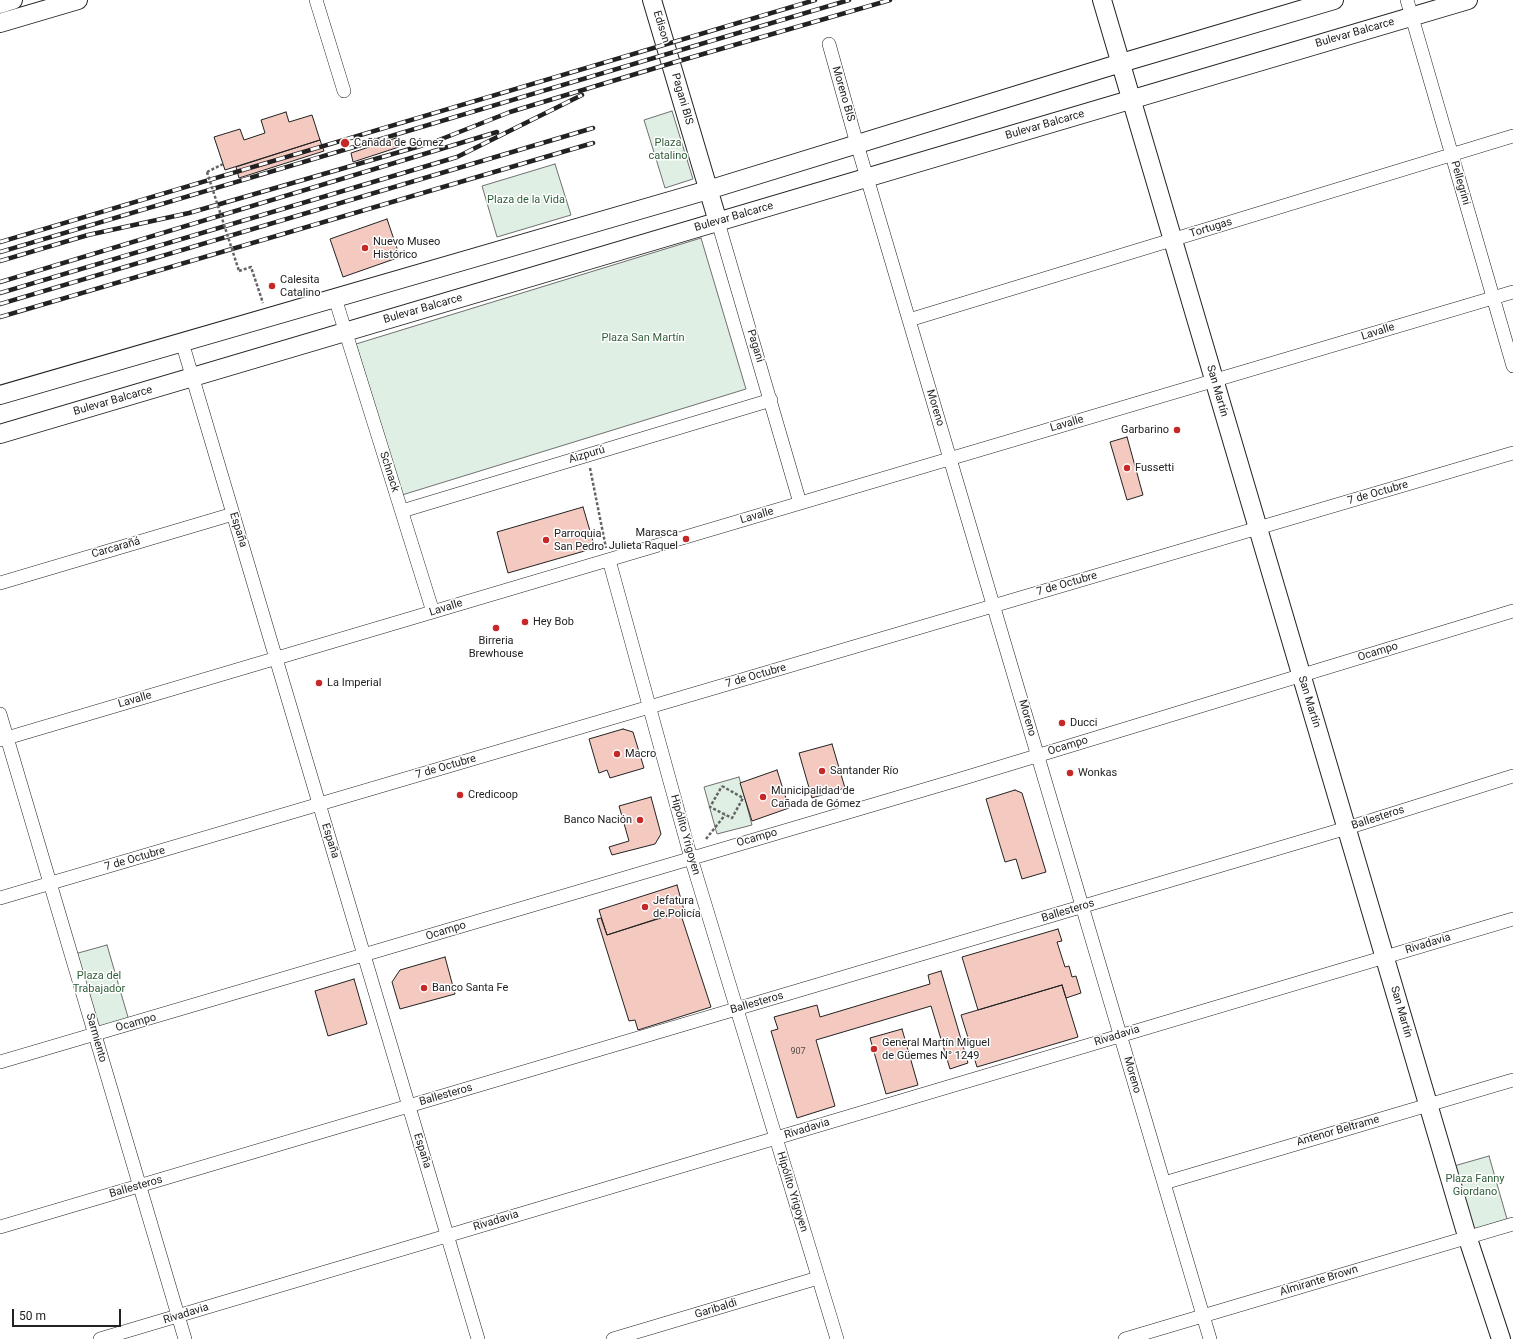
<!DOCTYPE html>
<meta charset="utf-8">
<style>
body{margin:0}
#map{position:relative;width:1513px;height:1339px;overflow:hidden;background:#fff;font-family:Roboto,sans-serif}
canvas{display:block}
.scale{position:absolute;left:12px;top:1309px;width:109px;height:18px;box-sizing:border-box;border:2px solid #222;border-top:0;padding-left:5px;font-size:12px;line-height:14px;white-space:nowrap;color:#222;-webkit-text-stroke:3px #fff;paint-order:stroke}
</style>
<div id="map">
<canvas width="1513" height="1339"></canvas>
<div class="scale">50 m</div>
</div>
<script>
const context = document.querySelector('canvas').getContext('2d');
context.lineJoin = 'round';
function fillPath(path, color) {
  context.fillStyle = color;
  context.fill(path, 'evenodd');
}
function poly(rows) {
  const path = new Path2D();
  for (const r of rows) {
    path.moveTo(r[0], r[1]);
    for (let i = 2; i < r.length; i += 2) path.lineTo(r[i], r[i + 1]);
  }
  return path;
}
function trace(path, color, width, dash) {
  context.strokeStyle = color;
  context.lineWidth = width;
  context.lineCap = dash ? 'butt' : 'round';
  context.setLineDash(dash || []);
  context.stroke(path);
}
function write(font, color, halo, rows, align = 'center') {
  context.font = font + ' Roboto,sans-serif';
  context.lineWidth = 3;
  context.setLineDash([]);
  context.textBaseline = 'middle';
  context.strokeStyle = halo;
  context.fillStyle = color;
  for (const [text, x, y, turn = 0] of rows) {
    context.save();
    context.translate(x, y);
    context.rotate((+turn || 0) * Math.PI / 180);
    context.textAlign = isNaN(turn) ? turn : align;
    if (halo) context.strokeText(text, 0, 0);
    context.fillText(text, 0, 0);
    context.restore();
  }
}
const green = poly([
 [672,111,693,179,665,188,644,120,672,111],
 [555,164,571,215,497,237,482,186,555,164],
 [701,238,746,389,402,495,356,344,701,238],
 [739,777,752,825,717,834,704,787,739,777],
 [107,945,130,1024,95,1034,71,955,107,945],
 [1489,1156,1509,1226,1467,1236,1447,1168,1489,1156]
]);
fillPath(green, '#e0efe3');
trace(green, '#6f6f6f', 1);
const building = poly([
 [286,112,289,122,312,115,320,140,225,170,214,137,240,129,244,140,265,133,261,120,286,112],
 [396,138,399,147,353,162,351,153,396,138],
 [320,140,324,151,239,178,236,167,320,140],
 [387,219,400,257,343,277,330,239,387,219],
 [1127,437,1143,495,1127,500,1110,442,1127,437],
 [583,507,595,548,508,573,497,532,583,507],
 [623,729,633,732,644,768,610,778,607,770,599,773,589,739,623,729],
 [832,744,845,788,812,798,799,753,832,744],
 [777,770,789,808,752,821,740,783,777,770],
 [1015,790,1022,793,1046,872,1022,879,1016,859,1005,862,986,799,1015,790],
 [651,797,661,834,655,844,612,855,609,847,629,841,619,806,651,797],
 [677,885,684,910,607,935,599,910,677,885],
 [680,912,711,1007,638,1030,635,1020,629,1021,597,919,601,918,607,935,680,912],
 [1058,929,1062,941,1057,942,1065,967,1069,966,1072,977,1076,976,1081,993,1066,998,1062,985,978,1010,962,957,1058,929],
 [445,957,455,994,400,1009,392,982,400,970,445,957],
 [941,971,968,1063,950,1069,931,1006,816,1040,835,1106,797,1118,771,1031,778,1029,774,1017,817,1005,820,1017,930,984,928,975,941,971],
 [354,979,367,1024,328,1036,315,991,354,979],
 [1062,985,1078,1037,977,1067,961,1015,1062,985],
 [902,1029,918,1085,886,1094,870,1038,902,1029]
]);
fillPath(building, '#f3c9c0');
trace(building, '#222', 1);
const minor = poly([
 [316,0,344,91],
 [1407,0,1513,366],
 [829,44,857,144,1210,1339],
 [718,222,800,503],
 [335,298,433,612],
 [909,320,1513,136],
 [182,342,478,1339],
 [402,511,771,400],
 [609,560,691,858,837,1339],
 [0,583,233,514],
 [0,714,185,1339],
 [0,740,1513,292],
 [0,898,1513,453],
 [0,1062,964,778,1513,611],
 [1164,1183,1513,1080],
 [0,1227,1347,828,1513,776],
 [100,1339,1513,919],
 [613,1339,818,1278],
 [1125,1339,1513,1224]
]);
const secondary = poly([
 [652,0,718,222],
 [1102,0,1467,1236,1501,1339],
 [0,4,13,0],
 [0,23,78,0],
 [0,395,708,190,1121,63,1334,0],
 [0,434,1468,0]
]);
trace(minor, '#222', 14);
trace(secondary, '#222', 20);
trace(poly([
 [207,172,223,164],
 [239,271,251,267,263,303],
 [590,468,606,548],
 [722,786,743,798,732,818,710,807,722,786],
 [706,839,725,815]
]), '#646464', 2.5, [3, 2]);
trace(minor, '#fff', 13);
trace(secondary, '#fff', 18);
const rail = poly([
 [0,242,815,0],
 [0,252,849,0],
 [0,261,88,235,189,213,434,142,510,112,672,63,890,0],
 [0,282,497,132],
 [0,293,457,157,582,95],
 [0,304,593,128],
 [0,317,593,143]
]);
trace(rail, '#222', 4.5);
trace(rail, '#fff', 3, [9]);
trace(poly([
 [207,172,239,271]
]), '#646464', 2.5, [3, 2]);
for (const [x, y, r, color] of [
 [345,143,5,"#c62828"],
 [365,248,4,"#c62828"],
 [272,286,4,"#c62828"],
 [1177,430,4,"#c62828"],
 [1127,468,4,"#c62828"],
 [686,539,4,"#c62828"],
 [546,540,4,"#c62828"],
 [525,622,4,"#c62828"],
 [496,628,4,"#c62828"],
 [319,683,4,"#c62828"],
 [1062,723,4,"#c62828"],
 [617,754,4,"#c62828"],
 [822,771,4,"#c62828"],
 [1070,773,4,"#c62828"],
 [460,795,4,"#c62828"],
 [763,797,4,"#c62828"],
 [640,820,4,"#c62828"],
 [645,907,4,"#c62828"],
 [424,988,4,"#c62828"],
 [874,1049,4,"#c62828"]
]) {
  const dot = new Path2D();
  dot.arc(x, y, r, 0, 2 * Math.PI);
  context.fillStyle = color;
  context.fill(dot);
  trace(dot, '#fff', 1.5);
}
write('9px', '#564c4a', null, [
 ["907",798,1052]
]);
write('11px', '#222', '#fff', [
 ["Edison",661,27,73],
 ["Bulevar Balcarce",1355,33,-16],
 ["Moreno BIS",843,94,74],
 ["Pagani BIS",682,99,74],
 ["Bulevar Balcarce",1045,125,-16],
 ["Pellegrini",1460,183,74],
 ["Bulevar Balcarce",734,217,-16],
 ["Tortugas",1211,228,-17],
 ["Bulevar Balcarce",423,309,-16],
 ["Lavalle",1378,332,-17],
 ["Pagani",755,346,73],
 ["San Martín",1217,391,74],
 ["Bulevar Balcarce",113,401,-16],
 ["Moreno",935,408,73],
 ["Lavalle",1067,424,-16],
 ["Aizpurú",587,455,-17],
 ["Schnack",389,472,72],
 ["7 de Octubre",1378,493,-16],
 ["Lavalle",757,516,-16],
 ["España",238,530,73],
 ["Carcarañá",116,548,-16],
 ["7 de Octubre",1067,584,-16],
 ["Lavalle",446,608,-17],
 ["Ocampo",1378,652,-17],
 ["7 de Octubre",756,676,-16],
 ["Lavalle",135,700,-16],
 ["San Martín",1309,702,73],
 ["Moreno",1027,718,74],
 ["Ocampo",1068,746,-17],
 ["7 de Octubre",446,767,-16],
 ["Ballesteros",1378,818,-18],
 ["Hipólito Yrigoyen",685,835,74],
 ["Ocampo",757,838,-16],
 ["España",330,841,73],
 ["7 de Octubre",135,859,-16],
 ["Ballesteros",1068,911,-17],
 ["Ocampo",446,931,-17],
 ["Rivadavia",1428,944,-17],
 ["Ballesteros",757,1003,-16],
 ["San Martín",1401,1012,74],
 ["Ocampo",136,1023,-16],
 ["Rivadavia",1117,1036,-17],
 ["Sarmiento",96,1038,74],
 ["Moreno",1132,1075,74],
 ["Ballesteros",446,1095,-16],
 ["Rivadavia",807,1129,-17],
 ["Antenor Beltrame",1338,1131,-16],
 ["España",422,1151,73],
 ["Ballesteros",136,1187,-16],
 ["Hipólito Yrigoyen",792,1192,73],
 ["Rivadavia",496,1221,-17],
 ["Almirante Brown",1319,1281,-17],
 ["Garibaldi",716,1309,-17],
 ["Rivadavia",186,1314,-17]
]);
write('11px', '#222', '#fff', [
 ["Cañada de Gómez",354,143],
 ["Nuevo Museo",373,242],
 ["Histórico",373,255],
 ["Calesita",280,280],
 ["Catalino",280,293],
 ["Garbarino",1169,430,"right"],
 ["Fussetti",1135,468],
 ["Marasca",678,533,"right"],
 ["Julieta Raquel",678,546,"right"],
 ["Parroquia",554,534],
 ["San Pedro",554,547],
 ["Hey Bob",533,622],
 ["Birreria",496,641,"center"],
 ["Brewhouse",496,654,"center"],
 ["La Imperial",327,683],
 ["Ducci",1070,723],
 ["Macro",625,754],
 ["Santander Río",830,771],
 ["Wonkas",1078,773],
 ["Municipalidad de",771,791],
 ["Cañada de Gómez",771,804],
 ["Credicoop",468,795],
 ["Banco Nación",632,820,"right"],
 ["Jefatura",653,901],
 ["de Policía",653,914],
 ["Banco Santa Fe",432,988],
 ["General Martín Miguel",882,1043],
 ["de Güemes N° 1249",882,1056]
], 'left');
write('11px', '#2f5e38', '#fff', [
 ["Plaza",668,143],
 ["catalino",668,156],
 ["Plaza de la Vida",526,200],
 ["Plaza San Martín",643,338],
 ["Plaza del",99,976],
 ["Trabajador",99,989],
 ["Plaza Fanny",1475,1179],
 ["Giordano",1475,1192]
]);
</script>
